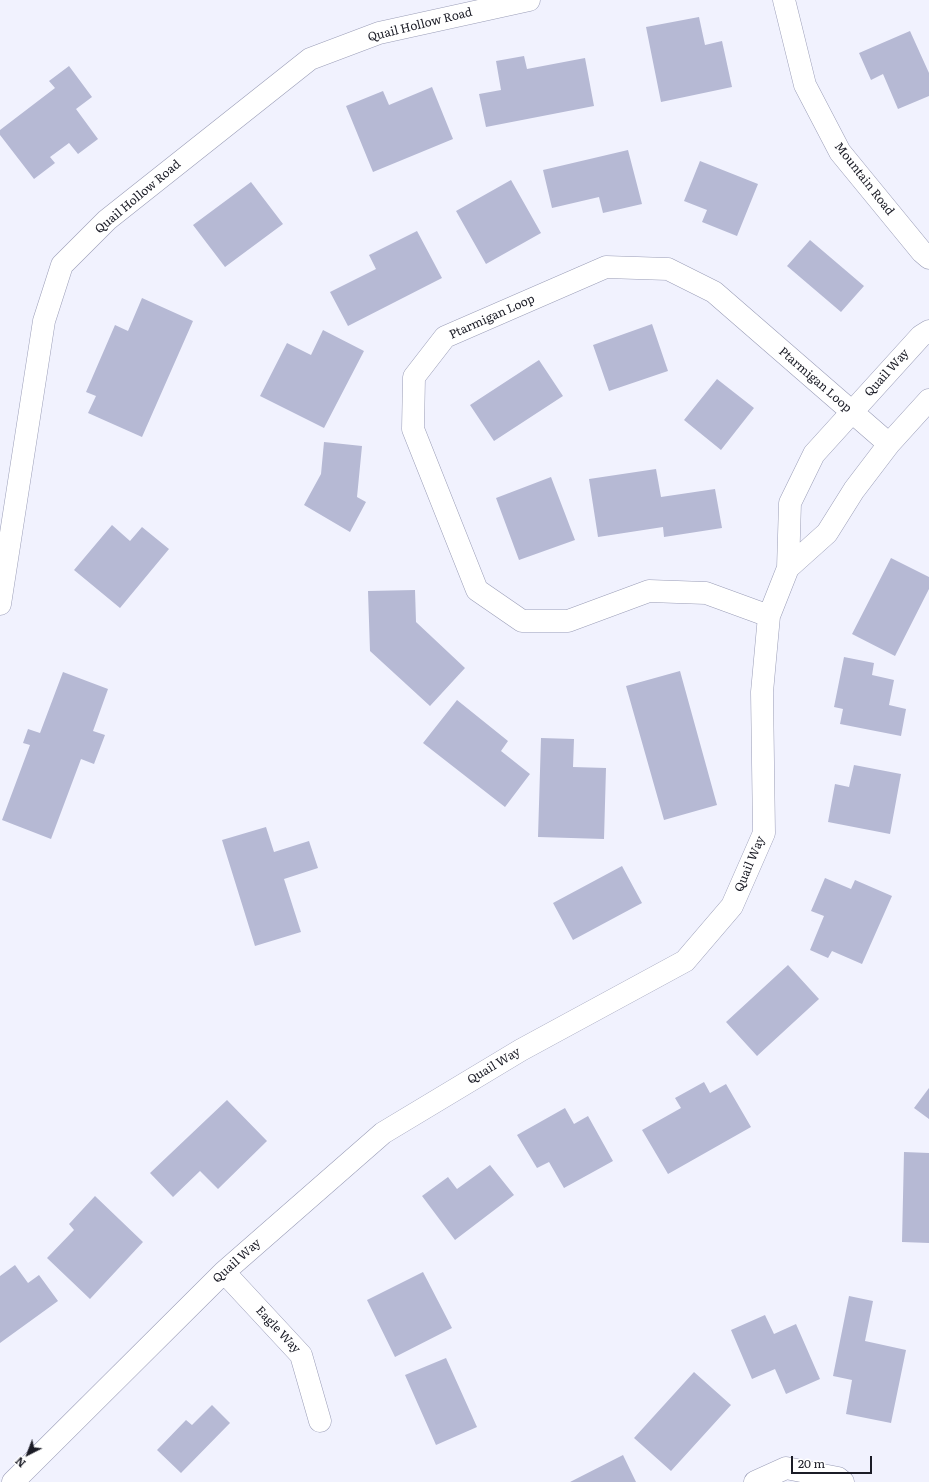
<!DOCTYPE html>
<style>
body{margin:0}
#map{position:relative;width:929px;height:1482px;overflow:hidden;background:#f1f2fe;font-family:Literata,serif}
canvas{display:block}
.north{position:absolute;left:8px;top:1434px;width:40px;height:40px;-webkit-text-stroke:3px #fff;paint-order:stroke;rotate:222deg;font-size:11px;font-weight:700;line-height:16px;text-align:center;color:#1b1c26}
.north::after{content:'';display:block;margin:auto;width:14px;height:18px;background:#1b1c26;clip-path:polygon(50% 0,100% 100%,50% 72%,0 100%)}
.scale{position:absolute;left:791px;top:1456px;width:81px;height:18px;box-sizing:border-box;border:2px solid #1b1c26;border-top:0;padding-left:5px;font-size:12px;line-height:14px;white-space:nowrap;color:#1b1c26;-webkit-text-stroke:3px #fff;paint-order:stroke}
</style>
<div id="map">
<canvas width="929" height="1482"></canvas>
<div class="north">N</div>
<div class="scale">20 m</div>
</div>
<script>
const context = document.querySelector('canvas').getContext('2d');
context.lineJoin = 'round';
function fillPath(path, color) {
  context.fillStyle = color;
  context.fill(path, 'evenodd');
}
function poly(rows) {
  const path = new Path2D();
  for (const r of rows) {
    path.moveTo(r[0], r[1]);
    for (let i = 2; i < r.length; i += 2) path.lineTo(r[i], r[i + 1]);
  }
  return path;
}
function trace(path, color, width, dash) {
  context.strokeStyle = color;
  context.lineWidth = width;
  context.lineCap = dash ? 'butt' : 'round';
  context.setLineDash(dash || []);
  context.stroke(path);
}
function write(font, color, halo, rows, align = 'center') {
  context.font = font + ' Literata,serif';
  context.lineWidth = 3;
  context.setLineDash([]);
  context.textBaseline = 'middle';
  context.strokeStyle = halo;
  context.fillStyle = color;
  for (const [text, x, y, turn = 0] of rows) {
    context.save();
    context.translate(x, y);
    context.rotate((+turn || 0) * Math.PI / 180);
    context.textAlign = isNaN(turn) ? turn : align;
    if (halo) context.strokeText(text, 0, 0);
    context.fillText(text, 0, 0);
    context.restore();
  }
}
fillPath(poly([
 [699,17,705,45,722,41,732,87,661,102,646,27],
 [910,31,929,73,929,96,898,109,883,74,871,80,859,53],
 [524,56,527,69,585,58,594,106,486,127,479,94,501,90,496,61],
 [69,66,92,97,76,109,98,139,78,154,69,143,50,157,55,163,34,179,0,135,0,130,55,88,49,81],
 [432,87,453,139,373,172,346,106,383,91,389,105],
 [628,150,642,204,603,213,599,197,552,208,543,170],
 [700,161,758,184,737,236,702,222,707,210,684,201],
 [511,180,541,233,486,264,456,211],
 [251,182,283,224,225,267,193,225],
 [417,231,442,278,348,326,330,292,376,269,369,255],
 [810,240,864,286,841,312,787,266],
 [142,298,193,321,142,437,88,413,96,396,86,392,115,325,128,331],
 [652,324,668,371,609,391,593,345],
 [323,330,364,351,324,428,260,396,287,343,311,355],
 [539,360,563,396,494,441,470,405],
 [717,379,754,408,721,450,684,420],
 [324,442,362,446,357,497,366,502,350,532,304,505,321,474],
 [656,469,661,497,715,489,722,528,664,537,663,527,598,537,589,479],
 [551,477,575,540,519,560,496,498],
 [112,525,130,541,142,527,169,549,120,608,74,570],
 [891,558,929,577,929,589,895,656,852,634],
 [415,590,416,622,465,668,430,706,370,651,368,591],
 [844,657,874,663,872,675,894,680,889,705,906,709,901,736,840,724,843,709,834,707],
 [680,671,717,805,664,820,626,686],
 [63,672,108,689,93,731,105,735,94,764,81,759,51,839,2,820,30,745,23,743,28,729,40,733],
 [457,700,508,741,501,751,530,774,505,807,423,743],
 [541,738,574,739,573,767,606,768,604,839,538,837],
 [854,765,901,774,890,834,828,822,835,784,849,787],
 [266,827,274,852,309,841,318,868,284,879,301,932,255,946,222,840],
 [622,866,642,903,573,940,553,903],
 [825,878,851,889,855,880,892,896,862,964,832,951,828,958,810,950,824,916,811,911],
 [788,965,819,999,757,1056,726,1022],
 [704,1082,710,1093,726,1084,751,1127,668,1174,642,1130,681,1108,675,1098],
 [929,1088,929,1119,914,1108],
 [227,1100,267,1141,218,1189,200,1171,173,1197,150,1173],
 [565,1108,574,1124,588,1116,613,1161,564,1188,549,1162,537,1168,517,1135],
 [904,1152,929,1153,929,1243,902,1242],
 [490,1165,514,1195,455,1240,422,1196,448,1177,457,1189],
 [95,1196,143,1242,90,1299,47,1258,74,1230,69,1224],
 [15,1265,28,1283,39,1275,58,1301,0,1343,0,1276],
 [423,1272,452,1328,395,1357,367,1300],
 [849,1296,873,1301,865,1341,906,1350,891,1423,846,1414,852,1380,833,1376],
 [765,1315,774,1334,796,1324,820,1379,786,1394,775,1369,752,1379,731,1330],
 [446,1358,477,1427,436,1445,405,1375],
 [694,1372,731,1405,671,1471,634,1438],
 [212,1405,230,1423,181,1473,157,1450,186,1420,192,1425],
 [623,1455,636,1482,570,1482]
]), '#b6b9d4');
const minor = poly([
 [784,0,805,85,840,152,922,252,929,258],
 [788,568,827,533,854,490,889,444,929,400],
 [0,604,44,321,62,265,107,220,310,59,379,33,529,0],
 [769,616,706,593,649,591,568,621,522,621,477,590,413,429,414,377,445,337,606,267,668,269,714,292,889,444],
 [224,1272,301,1355,320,1421],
 [13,1482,224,1272,383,1133,521,1050,685,961,732,906,764,833,762,692,769,616,788,568,790,503,814,454,921,336,929,331],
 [755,1482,786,1468,838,1478,843,1482]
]);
trace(minor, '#9a9db7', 23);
trace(minor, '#fff', 22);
write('12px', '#1b1c26', '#fff', [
 ["Quail Hollow Road",420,25,-14],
 ["Mountain Road",864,179,52],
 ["Quail Hollow Road",138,197,-40],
 ["Ptarmigan Loop",492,317,-24],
 ["Quail Way",887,373,-48],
 ["Ptarmigan Loop",815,380,41],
 ["Quail Way",750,864,-67],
 ["Quail Way",494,1066,-31],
 ["Quail Way",237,1261,-42],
 ["Eagle Way",278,1330,47]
]);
</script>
